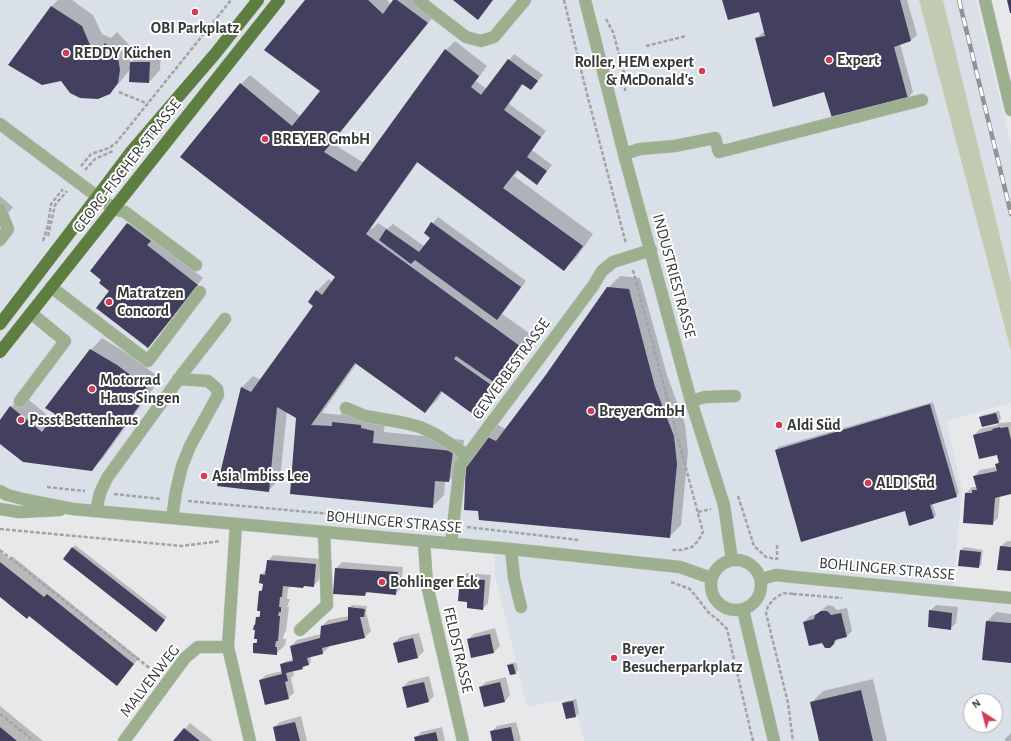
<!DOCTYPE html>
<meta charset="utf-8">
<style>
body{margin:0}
#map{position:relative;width:1011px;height:741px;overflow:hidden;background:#e7e8e9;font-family:"Alegreya Sans",sans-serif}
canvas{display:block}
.north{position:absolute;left:963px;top:693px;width:40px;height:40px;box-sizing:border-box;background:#fff;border:1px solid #afafaf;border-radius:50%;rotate:324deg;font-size:11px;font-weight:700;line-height:16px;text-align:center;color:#373838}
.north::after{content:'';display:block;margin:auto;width:14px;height:18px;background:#ce3e56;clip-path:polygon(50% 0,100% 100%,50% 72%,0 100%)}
</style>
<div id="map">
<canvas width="1011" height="741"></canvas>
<div class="north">N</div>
</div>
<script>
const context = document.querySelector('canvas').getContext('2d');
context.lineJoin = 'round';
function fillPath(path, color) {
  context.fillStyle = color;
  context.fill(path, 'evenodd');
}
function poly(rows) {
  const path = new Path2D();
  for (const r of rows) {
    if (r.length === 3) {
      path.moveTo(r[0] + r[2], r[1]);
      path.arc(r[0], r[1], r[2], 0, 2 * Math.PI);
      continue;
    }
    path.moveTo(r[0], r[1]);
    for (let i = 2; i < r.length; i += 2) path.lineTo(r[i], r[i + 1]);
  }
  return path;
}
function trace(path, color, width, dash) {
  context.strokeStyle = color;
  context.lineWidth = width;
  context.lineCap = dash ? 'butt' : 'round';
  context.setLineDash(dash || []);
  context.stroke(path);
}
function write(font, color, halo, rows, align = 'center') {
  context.font = font + ' "Alegreya Sans",sans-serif';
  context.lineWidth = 4;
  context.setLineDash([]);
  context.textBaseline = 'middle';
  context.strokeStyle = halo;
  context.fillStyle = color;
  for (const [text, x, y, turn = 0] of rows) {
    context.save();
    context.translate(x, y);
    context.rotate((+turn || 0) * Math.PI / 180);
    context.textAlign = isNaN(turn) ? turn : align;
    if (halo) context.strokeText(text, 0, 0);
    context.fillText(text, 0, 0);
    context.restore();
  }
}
fillPath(poly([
 [0,0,919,0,1011,351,1011,403,946,421,962,490,953,592,1011,606,1011,741,584,741,573,698,527,707,495,575,494,547,73,509,0,491],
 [971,701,995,701,995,725,971,725],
 [943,0,976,0,1011,145,1011,282]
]), '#dae0e8');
fillPath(poly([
 [919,0,943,0,1011,282,1011,351]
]), '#c2cab1');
fillPath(poly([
 [58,0,72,0,93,15,102,34,111,38,117,32,129,45,131,58,130,63,143,50,161,51,160,70,149,82,131,68,121,81,109,93,9,65,52,6],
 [306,0,387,0,391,4,394,0,418,0,436,13,332,143,364,163,446,50,455,41,487,66,476,81,487,89,514,54,543,75,536,83,523,84,509,104,546,131,532,150,552,165,537,183,519,170,514,176,593,234,576,258,564,269,418,162,371,228,372,229,378,223,387,229,393,224,424,246,431,238,425,233,438,217,526,281,502,314,535,337,506,376,507,377,488,404,477,415,443,391,437,400,425,412,357,363,322,413,340,415,344,410,385,419,384,432,464,440,460,469,449,481,445,481,444,495,432,507,287,411,280,479,268,491,218,485,242,387,253,376,261,380,315,305,317,291,329,279,332,282,336,277,182,156,241,84,250,75,301,117,322,91],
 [723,0,907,0,917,35,911,40,900,44,913,92,908,98,825,91,756,39,762,33,765,32,759,11],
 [0,196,13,207,0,223],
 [134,217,152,239,203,278,148,347,103,280,91,271],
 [620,276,640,278,667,375,685,424,688,452,681,525,669,537,486,437,498,425,506,429,546,376,608,288],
 [102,338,128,354,156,375,160,379,103,458,91,470,0,443,0,422,11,407,23,395,52,419,91,350],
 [933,402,959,493,956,496,932,503,936,515,933,518,905,510,776,450,778,447],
 [999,411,1001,419,998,422,980,417,983,415],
 [1011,422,1011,493,1000,496,998,518,992,524,966,493,972,487,977,487,975,476,980,470,997,467,996,465,999,462,998,454,974,435,980,429,997,425,999,423],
 [1007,541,1011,541,1011,570,1001,546],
 [75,545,167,617,158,628,73,548],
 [964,547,983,550,981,565,978,567,960,565,961,550],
 [0,551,9,559,12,556,139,658,122,679,0,596],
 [273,555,321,559,319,580,313,586,291,586,288,589,287,599,290,599,287,607,289,607,286,631,284,634,283,639,286,639,285,645,276,654,254,644,260,638,254,625,257,623,257,617,261,614,260,591,263,588,264,584,261,575,267,569,268,561],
 [342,562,403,567,401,588,395,594,368,592,365,595,336,568],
 [467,573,491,575,488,603,483,609,468,601,461,579],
 [352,605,367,606,366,613,371,631,365,637,328,645,329,647,323,653,310,656,311,662,309,665,305,665,302,669,293,671,294,675,291,678,294,693,288,698,260,680,266,675,282,671,281,665,284,662,294,659,291,646,297,640,321,634,322,626,328,620,349,616,349,608],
 [828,605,833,606,837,610,847,608,852,631,847,636,839,638,832,645,804,622,810,616,817,614],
 [936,605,958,607,956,623,950,629,930,611],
 [996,612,1011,614,1011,662,983,659,987,621],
 [495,628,500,646,494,652,468,639,474,634],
 [419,633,424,651,418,657,394,643,400,637],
 [516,662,518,670,515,673,508,665,511,663],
 [429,676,434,696,428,702,403,687,409,681],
 [506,677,510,695,505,701,480,687,486,682],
 [873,679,887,741,820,741,811,703,823,691],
 [576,699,579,713,576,716,566,717,563,703,566,701],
 [0,706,43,741,0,741],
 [301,716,307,741,277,741,274,727,280,722],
 [516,722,521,740,520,741,493,741,491,732,497,726],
 [190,723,213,741,175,741],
 [442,727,445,741,416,741,415,738,421,732],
 [1011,733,1011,741,1005,741,1005,739]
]), '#0003');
fillPath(poly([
 [305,0,368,0,383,14,393,0,397,0,428,23,324,152,356,172,445,49,479,76,471,87,481,95,508,59,538,81,531,90,522,84,504,110,541,137,527,157,547,171,537,185,517,170,503,188,583,246,564,271,417,162,366,234,524,349,498,385,456,356,454,359,497,389,477,417,441,391,425,413,355,363,311,425,332,426,332,422,361,425,361,428,374,431,373,443,453,451,449,482,435,481,433,508,290,494,296,418,277,407,269,492,217,486,241,387,251,392,313,306,308,302,316,290,322,295,335,277,180,157,240,83,292,126,320,91,264,50],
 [453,0,493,0,478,20],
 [722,0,900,0,911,41,894,47,908,99,832,118,824,92,773,107,755,38,765,36,759,12,728,20],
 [1007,0,1011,0,1011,13,1010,13],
 [51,6,82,26,90,45,100,50,105,43,118,57,120,70,118,83,110,94,98,99,80,98,70,93,61,81,42,85,8,65],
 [130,62,150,62,149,83,129,82],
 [431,222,521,287,497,320,415,260,411,264,379,240,386,229,419,252,430,238,424,233],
 [127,223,151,241,147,245,198,285,148,348,96,308,109,291,99,283,101,280,90,271],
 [607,287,629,289,655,387,674,436,677,464,670,538,479,520,478,511,464,510,466,461,485,436,496,441,545,376],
 [90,349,117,365,145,386,149,392,92,471,23,462,0,444,0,420,10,406,42,432,55,414,45,408],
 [930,404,957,497,930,505,934,518,909,526,905,511,801,542,775,450],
 [996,413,999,423,982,427,979,417],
 [1000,427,1000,428,1008,427,1011,440,1011,494,995,498,993,525,963,523,965,493,972,493,972,490,977,490,973,476,997,471,995,464,999,463,997,455,979,459,973,435,993,430,992,429],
 [1000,546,1011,547,1011,571,997,570],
 [72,547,165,620,156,632,63,559],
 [960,550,981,552,979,568,958,566],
 [267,560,316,564,314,587,304,586,303,588,283,586,282,597,280,597,279,607,281,607,281,612,279,612,278,616,280,616,278,641,276,641,275,647,277,647,277,655,253,653,253,643,257,643,257,639,254,639,255,630,253,630,254,625,255,625,256,617,260,617,260,611,257,611,259,591,262,591,263,584,259,583,260,574,265,575],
 [0,562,44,597,47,594,134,664,117,686,29,616,27,619,0,597],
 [335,568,398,572,396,595,366,592,365,596,333,594],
 [460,578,485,580,483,610,467,608,467,602,458,601],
 [348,607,365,609,364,617,360,617,365,638,322,648,323,654,307,658,309,665,302,667,303,669,286,673,288,681,285,682,289,699,265,705,259,680,282,674,280,664,293,661,290,646,320,638,321,626,348,620],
 [929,610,952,613,951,630,928,627],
 [821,611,827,611,831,615,841,613,847,637,835,640,834,644,830,648,825,648,822,643,809,646,803,622,814,619,815,615],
 [986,621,1011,623,1011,663,982,660],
 [490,634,494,653,471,658,467,639],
 [413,638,418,658,398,663,393,643],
 [513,664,516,674,510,675,507,665],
 [424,682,429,702,407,708,402,687],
 [500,682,505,702,484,707,479,687],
 [861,690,873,741,819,741,810,702],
 [573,701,576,717,566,719,562,703],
 [295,722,300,741,276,741,273,727],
 [0,727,17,741,0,741],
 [511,727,514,741,492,741,490,731],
 [184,728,200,741,173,741],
 [436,732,438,741,415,741,414,737]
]), '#433f5e');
const minor = poly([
 [585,0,624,154,691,401,724,505,732,560],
 [985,0,1011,110],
 [419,1,466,37,481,41,494,37,525,0],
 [0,124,114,209,125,212,196,265],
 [624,154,640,149,675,146,715,138,719,152,922,100],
 [0,209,8,229,0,240],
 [51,287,148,361,200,292],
 [20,401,65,341,31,313],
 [691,401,705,397,735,396],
 [346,408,365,416,405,423,420,427,435,434,467,455],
 [0,491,7,495,27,500,73,509,511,549,680,567,711,578],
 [0,509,19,512,60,510],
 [96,511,100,493,107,478,183,373,225,319],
 [172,518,176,491,182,466,190,446,218,395,217,389,208,381,178,379],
 [236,524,228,647,250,741],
 [424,541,427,585,463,741],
 [451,544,460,465,593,286,602,271,613,262,651,250],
 [511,549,514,578,521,607],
 [736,585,25],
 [761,579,776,575,794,577,1011,598],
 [743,610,774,741],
 [300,630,327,605,324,532],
 [124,741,185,658,198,647,228,647]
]);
const major = poly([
 [0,324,97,197,130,153,215,54,258,0],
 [0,352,279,0]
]);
trace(minor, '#c4c5c6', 13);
trace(major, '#c4c5c6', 13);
trace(poly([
 [564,0,585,86,626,244],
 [606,19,613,32,625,76,625,91],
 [646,46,686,36],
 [119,92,148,104],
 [81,166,91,154,109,148,116,143,231,0],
 [85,170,95,159,113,151],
 [48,236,55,205,67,191],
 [43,241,48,225,51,204,63,189],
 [633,270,703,532,698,541,692,547,682,550,671,550],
 [47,487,85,491],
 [114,494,161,499],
 [738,496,754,546,766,557,776,559],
 [188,501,440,524],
 [698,512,711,509],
 [467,527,579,540],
 [0,529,182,546,220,541],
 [777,545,777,560],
 [0,550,157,674],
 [671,582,690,589,709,613,718,620,727,629,753,741],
 [793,594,842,598],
 [793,594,783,593,774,599,768,606,766,613,788,703,793,741],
 [0,714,34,741]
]), '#a2a3a3', 2.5, [4, 2]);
trace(minor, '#9caf8e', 12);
trace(major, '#5d7e40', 12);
const rail = poly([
 [959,0,1011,214]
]);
trace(rail, '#919293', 4.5);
trace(rail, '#fff', 3, [9]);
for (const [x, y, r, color] of [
 [195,12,4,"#ce3e56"],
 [66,53,4,"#ce3e56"],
 [829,60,4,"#ce3e56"],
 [702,71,4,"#ce3e56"],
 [265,139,4,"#ce3e56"],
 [109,302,4,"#ce3e56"],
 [92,389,4,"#ce3e56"],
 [591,411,4,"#ce3e56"],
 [21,420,4,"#ce3e56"],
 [779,425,4,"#ce3e56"],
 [204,476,4,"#ce3e56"],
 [868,483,4,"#ce3e56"],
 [382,582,4,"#ce3e56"],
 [614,658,4,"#ce3e56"]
]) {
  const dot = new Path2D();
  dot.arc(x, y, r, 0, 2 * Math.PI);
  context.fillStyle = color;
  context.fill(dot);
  trace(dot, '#fff', 1.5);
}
write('bold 16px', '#373838', '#fff', [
 ["OBI Parkplatz",195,28,"center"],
 ["REDDY Küchen",74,53],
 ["Expert",837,60],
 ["Roller, HEM expert",694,62,"right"],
 ["& McDonald's",694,80,"right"],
 ["BREYER GmbH",273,139],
 ["Matratzen",117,293],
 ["Concord",117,311],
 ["Motorrad",100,380],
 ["Haus Singen",100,398],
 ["Breyer GmbH",599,411],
 ["Pssst Bettenhaus",29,420],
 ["Aldi Süd",787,425],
 ["Asia Imbiss Lee",212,476],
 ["ALDI Süd",876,483],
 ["Bohlinger Eck",390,582],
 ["Breyer",622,649],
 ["Besucherparkplatz",622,667]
], 'left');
write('16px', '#373838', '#fff', [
 ["GEORG-FISCHER-STRASSE",127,166,-52],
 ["INDUSTRIESTRASSE",674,276,75],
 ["GEWERBESTRASSE",511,369,-54],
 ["BOHLINGER STRASSE",394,522,5],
 ["BOHLINGER STRASSE",887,569,5],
 ["FELDSTRASSE",458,650,77],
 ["MALVENWEG",150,681,-52]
]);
</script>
